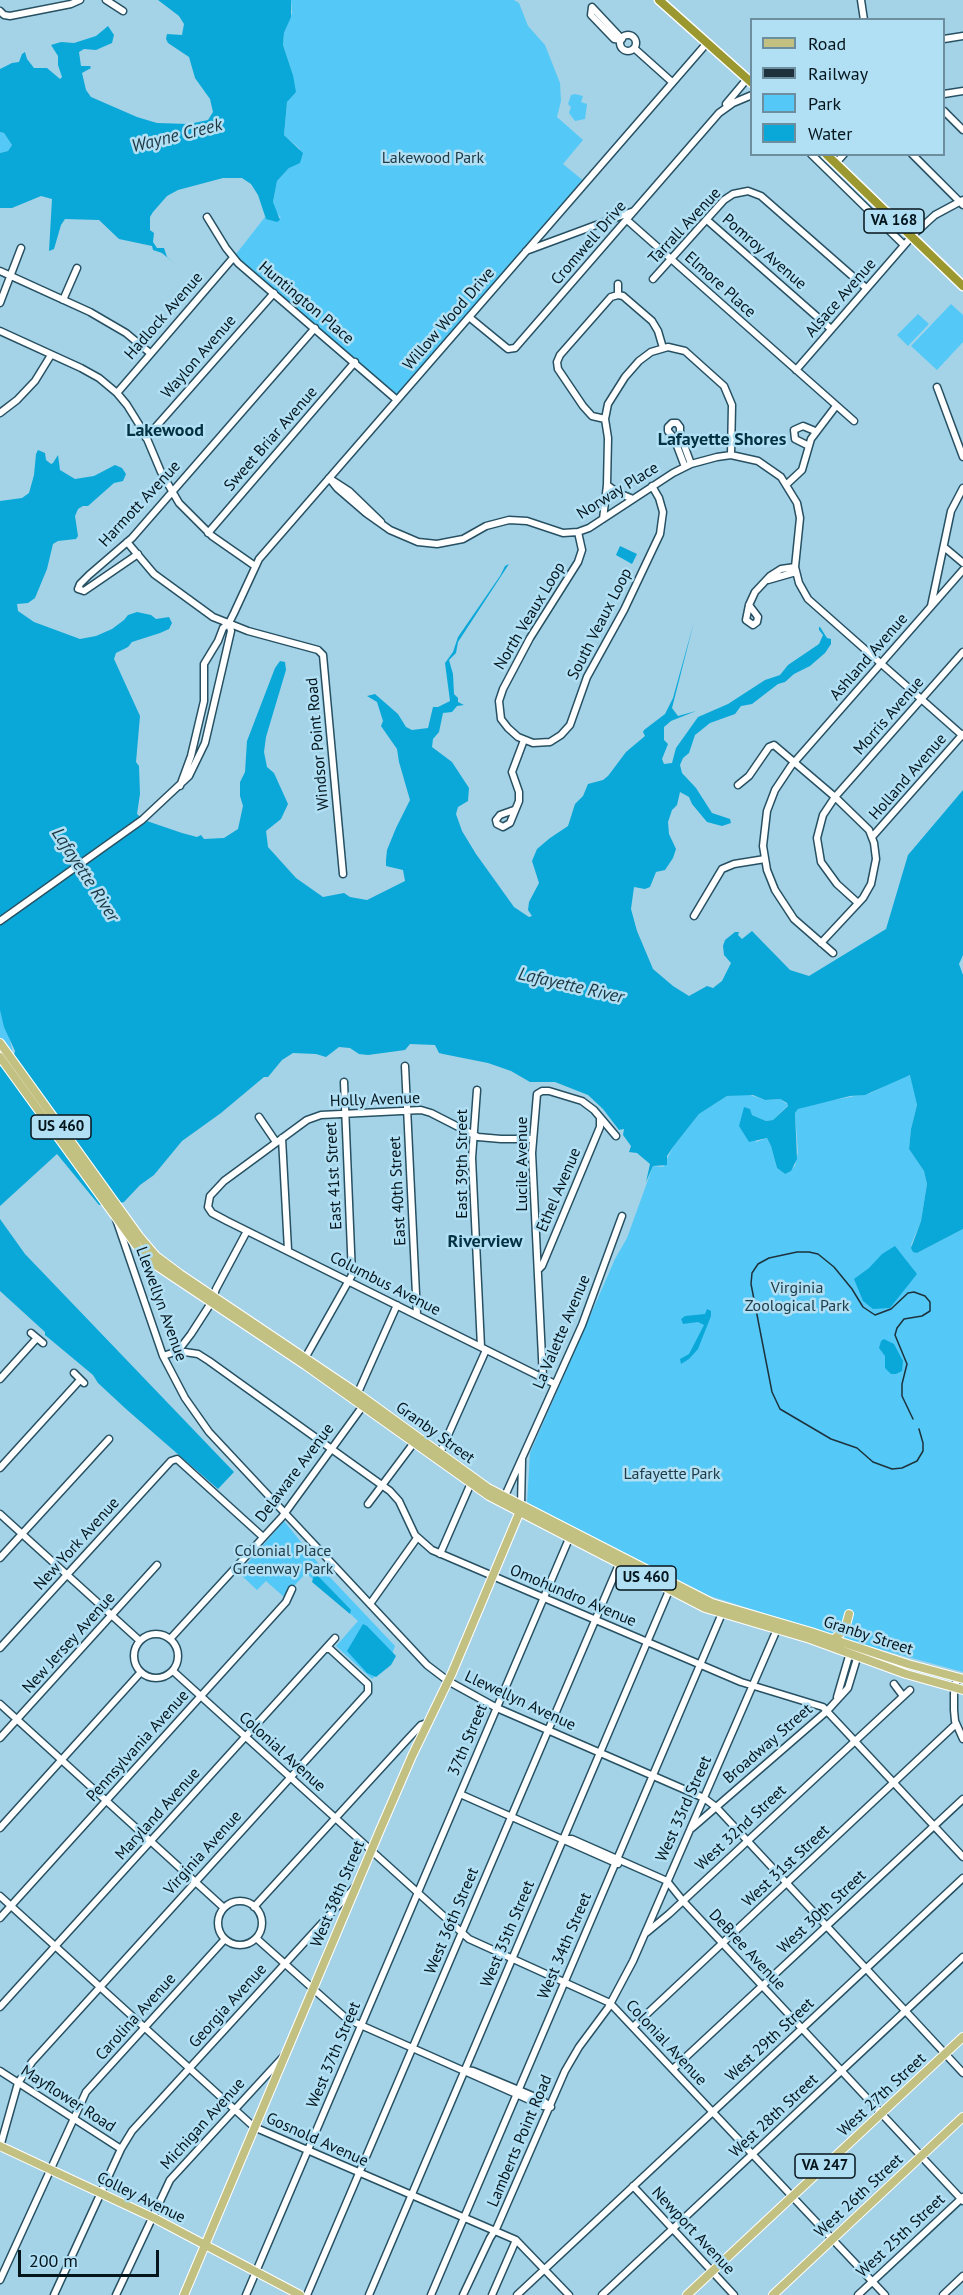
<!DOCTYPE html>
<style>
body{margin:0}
#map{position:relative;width:963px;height:2295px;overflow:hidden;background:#a4d2e7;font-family:"PT Sans",sans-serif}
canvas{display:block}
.legend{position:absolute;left:750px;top:18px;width:195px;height:138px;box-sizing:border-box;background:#b1dff4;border:2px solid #6c8e9e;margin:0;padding:8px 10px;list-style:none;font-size:18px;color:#04151c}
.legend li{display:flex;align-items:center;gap:12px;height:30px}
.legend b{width:30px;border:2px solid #6c8e9e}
.scale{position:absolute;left:18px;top:2250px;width:141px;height:27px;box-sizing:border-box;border:3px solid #04151c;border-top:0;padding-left:8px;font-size:18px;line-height:21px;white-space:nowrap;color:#04151c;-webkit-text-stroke:4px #b1dff4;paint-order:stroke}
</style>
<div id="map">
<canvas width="963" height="2295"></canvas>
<ul class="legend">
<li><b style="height:8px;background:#c3c182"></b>Road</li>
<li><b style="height:8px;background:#1d323c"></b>Railway</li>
<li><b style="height:16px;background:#54c9f7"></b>Park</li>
<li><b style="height:16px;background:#0aa8d8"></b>Water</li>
</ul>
<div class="scale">200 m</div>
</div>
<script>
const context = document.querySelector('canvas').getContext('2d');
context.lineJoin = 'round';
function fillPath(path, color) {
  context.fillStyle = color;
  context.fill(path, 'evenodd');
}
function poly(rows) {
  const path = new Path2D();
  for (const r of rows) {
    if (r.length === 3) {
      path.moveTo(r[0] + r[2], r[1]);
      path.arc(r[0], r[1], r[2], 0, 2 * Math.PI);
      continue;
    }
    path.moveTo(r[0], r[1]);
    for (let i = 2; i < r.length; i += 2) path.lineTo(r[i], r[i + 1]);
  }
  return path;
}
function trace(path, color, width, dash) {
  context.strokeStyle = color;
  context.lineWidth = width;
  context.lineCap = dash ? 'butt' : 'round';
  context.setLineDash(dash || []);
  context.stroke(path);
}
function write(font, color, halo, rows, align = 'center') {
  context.font = font + ' "PT Sans",sans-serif';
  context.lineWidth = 5;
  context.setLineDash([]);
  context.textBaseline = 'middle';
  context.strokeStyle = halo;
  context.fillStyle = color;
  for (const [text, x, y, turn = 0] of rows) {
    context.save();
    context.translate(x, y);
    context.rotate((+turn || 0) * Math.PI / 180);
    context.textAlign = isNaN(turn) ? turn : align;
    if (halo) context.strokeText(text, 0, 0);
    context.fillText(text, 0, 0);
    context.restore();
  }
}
fillPath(poly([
 [291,0,514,0,519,3,528,26,545,45,560,83,561,101,557,117,583,140,563,164,585,182,397,400,233,258,265,217,266,219,281,218,276,212,273,202,277,181,291,166,300,149,284,135,287,102,293,75,283,45,284,33,292,13],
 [575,94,583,96,581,102,587,104,585,119,575,121,569,113,571,107,568,104,571,95],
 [0,132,4,133,12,145,8,151,0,153],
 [951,304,963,315,963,342,937,370,911,346],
 [918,314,929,324,908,346,897,335],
 [0,998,15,1062,0,1074],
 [906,1075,911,1076,917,1105,911,1129,909,1149,924,1171,927,1184,921,1221,911,1245,917,1253,963,1229,963,1672,868,1646,710,1596,527,1503,530,1453,615,1259,627,1238,653,1166,663,1167,673,1147,699,1114,727,1096,747,1094,765,1100,780,1099,788,1105,773,1120,766,1121,752,1115,748,1107,756,1142,767,1138,771,1146,777,1168,785,1174,795,1166,798,1152,795,1113,798,1109,818,1103,871,1093],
 [284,1521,327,1574,395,1646,389,1662,372,1679,336,1646,358,1621,306,1573,284,1597,266,1581,257,1590,239,1573]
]), '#54c9f7');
fillPath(poly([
 [158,0,291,0,291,17,284,33,283,45,293,75,296,92,287,102,284,135,303,153,300,163,289,168,277,181,273,202,280,220,277,222,266,219,258,195,251,184,242,178,223,178,178,190,167,196,153,212,150,217,150,230,154,233,153,242,157,248,164,248,167,257,175,264,162,253,153,250,152,246,119,239,99,220,65,219,61,225,54,249,49,251,52,199,41,196,12,208,0,208,0,153,8,151,12,145,4,133,0,132,0,69,12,63,19,62,22,54,25,52,27,59,34,68,47,68,60,79,62,77,58,65,58,56,51,45,61,42,74,43,96,36,108,26,114,35,112,43,96,50,84,49,79,52,81,66,90,66,91,68,82,73,86,90,91,97,137,117,157,123,189,124,208,120,213,112,210,99,195,78,189,57,168,43,166,39,167,34,182,35,184,24,179,16],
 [38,450,45,453,46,460,51,464,53,463,58,455,60,470,75,479,94,476,115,465,122,468,126,474,123,481,114,483,88,506,83,506,78,509,75,516,78,536,76,539,58,541,53,544,47,569,35,598,28,603,17,604,18,611,34,622,80,639,96,636,112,629,124,620,128,615,137,612,151,615,156,619,169,617,172,623,169,629,160,633,132,642,128,647,116,653,114,659,140,716,136,762,139,766,140,794,137,814,144,820,182,833,197,837,201,835,204,839,224,838,238,829,243,806,240,796,240,782,245,772,247,741,275,668,280,661,285,662,286,670,266,737,264,752,267,767,274,773,288,804,281,819,266,831,268,847,296,878,323,897,344,893,350,897,367,900,405,881,403,870,386,866,386,860,387,850,396,828,410,800,399,762,397,749,381,726,383,721,377,702,367,696,375,694,398,714,406,727,412,730,428,728,433,707,438,707,450,701,445,663,453,652,458,637,500,576,505,566,509,564,458,642,456,653,449,660,453,674,454,694,458,698,458,702,464,705,457,706,452,712,443,713,439,732,433,739,432,747,452,762,469,788,468,801,458,807,456,814,462,831,476,854,514,907,529,917,532,916,528,910,529,902,539,883,532,861,537,849,550,838,568,826,575,804,583,796,588,784,603,780,608,776,626,752,645,736,643,732,644,730,665,714,673,698,694,622,672,708,678,716,696,711,671,721,664,727,664,740,668,744,662,759,664,764,672,763,676,748,698,717,728,704,765,680,780,675,788,665,819,644,823,635,819,630,819,627,820,627,827,638,831,639,831,644,825,653,810,666,794,674,785,682,778,684,752,704,741,706,735,714,710,723,695,735,689,753,683,758,680,765,682,773,696,788,712,813,730,819,731,823,722,826,707,822,692,804,689,797,680,792,677,805,672,810,668,822,669,834,676,849,673,858,665,870,656,872,650,887,645,889,634,887,631,909,637,931,653,969,673,986,689,996,707,986,713,988,722,981,731,963,724,955,723,946,725,940,735,932,739,932,738,935,742,939,752,931,790,970,809,976,886,929,908,855,963,790,963,955,959,964,963,975,963,1229,917,1253,913,1252,911,1248,921,1221,927,1184,924,1171,909,1149,911,1129,917,1105,910,1075,865,1095,850,1096,798,1109,795,1113,797,1159,791,1171,785,1174,777,1168,771,1146,767,1138,749,1142,739,1126,744,1107,750,1109,752,1115,766,1121,773,1120,788,1106,787,1103,780,1099,765,1100,753,1095,727,1096,699,1114,673,1147,667,1156,667,1165,653,1166,646,1182,650,1164,637,1153,629,1152,631,1146,623,1135,624,1129,619,1130,603,1109,588,1095,555,1082,530,1082,511,1071,488,1063,443,1054,439,1053,435,1045,410,1044,405,1050,368,1055,359,1054,350,1048,339,1047,326,1057,316,1054,293,1053,282,1060,268,1077,264,1077,221,1113,182,1141,154,1175,140,1185,124,1202,113,1205,99,1205,57,1154,0,1206,0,1067,14,1055,15,1051,4,1027,0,1010,0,501,22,498,29,493,34,475,36,454],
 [620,546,637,554,632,564,616,555],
 [0,1219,25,1254,234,1472,218,1489,126,1409,98,1383,93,1375,45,1335,45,1332,0,1291],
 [895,1246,917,1274,890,1308,873,1309,863,1301,854,1279,869,1268,882,1254],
 [707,1309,711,1311,711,1316,698,1349,689,1359,681,1364,680,1359,689,1354,704,1325,698,1322,683,1324,681,1319,685,1316,705,1314],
 [884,1339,894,1344,903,1361,902,1371,896,1374,891,1374,885,1368,885,1356,879,1348,881,1341],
 [314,1575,318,1576,351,1610,350,1614,312,1582],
 [363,1624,367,1626,396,1656,391,1665,376,1677,367,1673,347,1651]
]), '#0aa8d8');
const minor = poly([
 [106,0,123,11],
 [861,0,864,20],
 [0,11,4,15,10,16,71,4,80,0],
 [628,43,8],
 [944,39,963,36],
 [621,40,614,39,591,15,592,7,622,39],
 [634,48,672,82],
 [944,94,963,91],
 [726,104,747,79],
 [944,111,963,130],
 [811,154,904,245],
 [912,154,963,205],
 [835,164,844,154],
 [207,217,226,248,238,263,397,400],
 [627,220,854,421],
 [707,220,831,329],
 [526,251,634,211],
 [0,271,90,312,126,333,150,353],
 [653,279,724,200,733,194,748,191,761,196,866,288],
 [618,284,618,295],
 [63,300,77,268],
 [0,303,21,248],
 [469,317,508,349,515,348,719,113,733,103,752,95],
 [0,331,81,368,99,378,117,393,127,405,145,434,161,472,179,503,212,536,255,566],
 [796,370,914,234,935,215,963,200],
 [937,387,963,457],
 [117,393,233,258],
 [0,413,17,400,35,381,51,355],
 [605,419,592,416,583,406,558,369,557,362,560,355,611,297,618,295,623,296,652,321,658,331,663,348],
 [146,438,274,293],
 [809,446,795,439,794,430,803,426,815,431],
 [685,467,674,438,668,431,668,427,672,423,677,423,680,427,680,434,691,464],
 [329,478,337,488,366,513,390,530,418,542,437,544,463,539,486,526,509,520,527,521,563,533,578,532,589,528,673,473,691,464,717,457,731,455,758,461,781,477,797,503,800,518,795,567,799,583,808,599,963,736],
 [332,480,349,491,381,522],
 [787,484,802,470,811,439,836,406],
 [607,485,618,493,633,499],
 [603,519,607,485,608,438,605,419,608,404,625,377,639,361,651,352,668,347,685,351,724,386,732,405,731,455],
 [578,532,582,550,578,562,530,638,503,689,499,701,501,719,508,728,518,737,533,743,550,742,561,735,570,725,587,677,624,610,660,534,663,512,659,498,652,486],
 [208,533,355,362],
 [127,542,154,574,213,617,248,631,318,650,323,655,343,874],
 [944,547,963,563],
 [138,554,84,591,78,589,80,584,89,575,132,538,315,328],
 [768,580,796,572],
 [749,605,755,592,770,576,781,569,795,567],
 [749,605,758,617,757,622,753,625,746,620,749,605],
 [931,606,951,511,963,488],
 [738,785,749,776,769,747,774,745,835,797,869,830,874,843,876,859,871,884,863,898,821,943],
 [180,786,191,756,204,701,204,664,218,641,223,628,229,623,234,613,259,559,707,43],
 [514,810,500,815,496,820,497,824,503,827,510,823,519,801,519,792,512,772,524,740],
 [872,837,963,734],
 [858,903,837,884,821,862,817,838,823,815,835,797,963,652],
 [694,916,722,869,734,864,765,859],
 [0,921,142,820,189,776,205,743,231,631,229,623],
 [833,953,794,919,775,890,767,870,763,846,767,811,775,790,791,766,963,570],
 [405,1066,417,1315],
 [477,1090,472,1158,481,1347],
 [259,1117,276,1142],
 [282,1138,288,1250],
 [532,1139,501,1139,478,1137,431,1113,421,1110,321,1115,307,1120,224,1181,210,1196,208,1207,212,1213,227,1221,555,1384],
 [116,1219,163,1356,185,1398,209,1432,427,1665,448,1681,497,1708,704,1798,716,1807,963,2073],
 [538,1270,542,1266,600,1127,600,1119],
 [31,1333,43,1343],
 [178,1351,198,1354,209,1361,390,1491,399,1501,415,1535,432,1550,741,1682,823,1707,963,1857],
 [163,1356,178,1351,191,1334,211,1303,216,1289,247,1231],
 [304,1360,352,1275,344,1082],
 [74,1373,84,1383],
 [543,1378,532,1153,537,1094,542,1091,549,1091,582,1101,594,1110,616,1136],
 [0,1379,37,1338],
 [356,1397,397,1305],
 [440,1453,486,1350],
 [0,1468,80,1380],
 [504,1498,582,1325,622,1216],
 [368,1504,416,1440],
 [521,1506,522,1460],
 [0,1514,140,1641],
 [440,1554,471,1483],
 [0,1558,109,1439],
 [370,1604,417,1538],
 [156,1656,22],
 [170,1639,282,1517,365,1403],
 [0,1648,171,1461,177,1459,263,1537],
 [173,1671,469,1939,610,2003,885,2295],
 [957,1678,954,1693,954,1710,955,1721,963,1739],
 [894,1684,903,1696],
 [837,1697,851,1649],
 [0,1704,224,1908],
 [0,1738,157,1565],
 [460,1794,618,1864],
 [0,1828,141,1672],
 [692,1828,827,1711,848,1688,858,1655],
 [564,1839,572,1839,667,1881,683,1901,963,2201],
 [0,1896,254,2127,516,2240,569,2295],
 [240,1923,22],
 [254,1907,406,1741,421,1725,427,1723],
 [0,1918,286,1602,292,1589],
 [646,1933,669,1914,910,1690],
 [256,1938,347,2019,543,2106,551,2107],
 [0,2007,335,1638],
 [633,2027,956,1724],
 [673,2069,963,1799],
 [466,2070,473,2071,521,2091,542,2100,551,2107],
 [0,2071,121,2149],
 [0,2147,18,2083,32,2062,368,1692,368,1684,330,1649,326,1649],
 [633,2186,734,2295],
 [0,2280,86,2092,225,1939],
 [54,2295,121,2149,132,2131,356,1886],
 [116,2295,170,2180,284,2056],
 [246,2295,571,1534],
 [307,2295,620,1562],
 [369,2295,671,1586],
 [431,2295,723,1611],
 [463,2295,490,2238,497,2227,565,2071,579,2047,608,2008,633,1961,778,1627],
 [492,2295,516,2240],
 [517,2295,963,1878],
 [602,2295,963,1957],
 [858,2295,963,2197],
 [943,2295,963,2276]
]);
const major = poly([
 [0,1043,139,1236,156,1256,180,1274,357,1393,488,1488,712,1603,811,1632,908,1664,963,1679],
 [0,1057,139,1249,151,1262,305,1365,489,1496,705,1608,810,1639,906,1674,963,1690],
 [834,1639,845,1629,849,1614],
 [0,2146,156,2219,300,2295],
 [184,2295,380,1830,412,1756,452,1673,520,1511],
 [687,2295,963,2037],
 [773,2295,963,2117]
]);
const highway = poly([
 [659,0,752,83],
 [826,154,963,286]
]);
trace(minor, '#275163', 9);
trace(major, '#fff', 10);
trace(highway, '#fff', 11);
trace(minor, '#fff', 6);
trace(major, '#c3c182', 8);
trace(highway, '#9b982f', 8);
trace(poly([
 [913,1419,902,1396,902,1384,907,1364,895,1335,897,1328,904,1319,922,1316,930,1311,930,1302,925,1296,914,1292,908,1293,891,1309,875,1315,863,1307,852,1289,834,1267,818,1254,809,1252,797,1252,769,1258,758,1264,752,1273,751,1284,772,1392,780,1409,831,1439,857,1448,873,1462,892,1469,902,1468,917,1461,923,1451,923,1443,919,1429]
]), '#1d323c', 1.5);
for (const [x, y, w] of [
 [894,221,60],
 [61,1127,60],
 [646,1578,60],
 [825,2166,60]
]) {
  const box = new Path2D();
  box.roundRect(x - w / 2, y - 12, w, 24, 4.5);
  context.fillStyle = '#b1dff4';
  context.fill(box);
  trace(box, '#04151c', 1.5);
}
write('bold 15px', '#04151c', null, [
 ["VA 168",894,221],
 ["US 460",61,1127],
 ["US 460",646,1578],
 ["VA 247",825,2166]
]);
write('16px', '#213c47', '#b1dff4', [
 ["Lakewood Park",433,158],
 ["Virginia",797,1288],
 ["Zoological Park",797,1306],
 ["Lafayette Park",672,1474],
 ["Colonial Place",283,1551],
 ["Greenway Park",283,1569]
]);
write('16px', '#04151c', '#b1dff4', [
 ["Tarrall Avenue",685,226,-47],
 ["Cromwell Drive",589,243,-49],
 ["Pomroy Avenue",764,252,41],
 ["Elmore Place",720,285,42],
 ["Alsace Avenue",841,298,-49],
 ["Huntington Place",306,303,40],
 ["Hadlock Avenue",164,316,-49],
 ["Willow Wood Drive",449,319,-49],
 ["Waylon Avenue",199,357,-49],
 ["Sweet Briar Avenue",271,439,-49],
 ["Norway Place",618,491,-32],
 ["Harmott Avenue",140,504,-47],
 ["North Veaux Loop",530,616,-59],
 ["South Veaux Loop",600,624,-63],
 ["Ashland Avenue",869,657,-49],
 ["Morris Avenue",889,716,-49],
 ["Windsor Point Road",318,744,-95],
 ["Holland Avenue",908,777,-49],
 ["Holly Avenue",375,1100,-2],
 ["East 39th Street",462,1164,-90],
 ["Lucile Avenue",522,1164,-90],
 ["East 41st Street",334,1176,-93],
 ["Ethel Avenue",559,1190,-67],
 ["East 40th Street",398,1191,-93],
 ["Columbus Avenue",385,1284,27],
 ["Llewellyn Avenue",161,1304,70],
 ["La Valette Avenue",562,1332,-67],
 ["Granby Street",435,1433,36],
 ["Delaware Avenue",295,1473,-53],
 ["New York Avenue",77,1544,-48],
 ["Omohundro Avenue",573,1596,23],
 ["Granby Street",868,1636,18],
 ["New Jersey Avenue",69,1643,-48],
 ["Llewellyn Avenue",520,1701,25],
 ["37th Street",468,1740,-67],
 ["Broadway Street",768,1744,-41],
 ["Pennsylvania Avenue",138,1746,-48],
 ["Colonial Avenue",282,1752,42],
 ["West 33rd Street",684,1809,-66],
 ["Maryland Avenue",158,1814,-48],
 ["West 32nd Street",741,1828,-43],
 ["Virginia Avenue",203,1853,-48],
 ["West 31st Street",786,1866,-43],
 ["West 38th Street",338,1894,-67],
 ["West 30th Street",822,1912,-43],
 ["West 36th Street",452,1921,-67],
 ["West 35th Street",508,1934,-67],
 ["West 34th Street",565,1946,-67],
 ["DeBree Avenue",747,1950,47],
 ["Georgia Avenue",228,2006,-48],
 ["Carolina Avenue",136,2017,-48],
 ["West 29th Street",770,2040,-43],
 ["Colonial Avenue",666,2043,47],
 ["West 37th Street",334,2055,-67],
 ["West 27th Street",882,2095,-43],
 ["Mayflower Road",68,2099,33],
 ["West 28th Street",774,2116,-43],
 ["Michigan Avenue",203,2124,-48],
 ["Gosnold Avenue",317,2140,24],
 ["Lamberts Point Road",520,2141,-67],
 ["West 26th Street",859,2196,-43],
 ["Colley Avenue",141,2198,26],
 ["Newport Avenue",693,2231,47],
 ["West 25th Street",901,2236,-43]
]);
write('italic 18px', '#1c3742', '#b1dff4', [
 ["Wayne Creek",177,136,-14],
 ["Lafayette River",85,875,57],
 ["Lafayette River",571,986,13]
]);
write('bold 18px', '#023242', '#b1dff4', [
 ["Lakewood",165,431],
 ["Lafayette Shores",722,440],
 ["Riverview",485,1242]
]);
</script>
